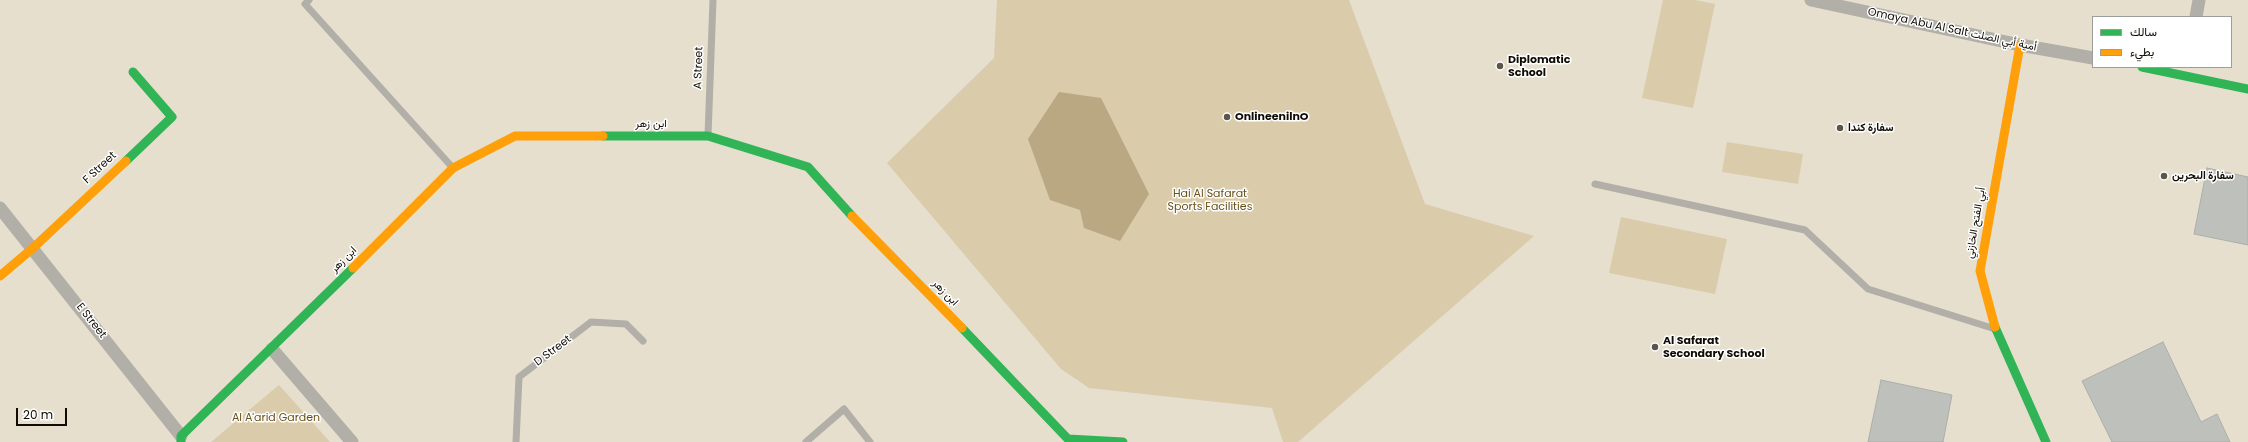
<!DOCTYPE html>
<meta charset="utf-8">
<style>
body{margin:0}
#map{position:relative;width:2248px;height:442px;overflow:hidden;background:#e6dfce;font-family:Poppins,Vazirmatn,sans-serif}
canvas{display:block}
.legend{position:absolute;left:2092px;top:16px;width:140px;height:52px;box-sizing:border-box;background:#fff;border:1px solid #9f9d9a;margin:0;padding:5px 7px;list-style:none;font-size:12px;color:#100b03}
.legend li{display:flex;align-items:center;gap:8px;height:20px}
.legend b{width:20px;border:1px solid #9f9d9a}
.scale{position:absolute;left:16px;top:408px;width:51px;height:18px;box-sizing:border-box;border:2px solid #100b03;border-top:0;padding-left:5px;font-size:12px;line-height:14px;white-space:nowrap;color:#100b03;-webkit-text-stroke:3px #fff;paint-order:stroke}
</style>
<div id="map">
<canvas width="2248" height="442"></canvas>
<ul class="legend">
<li><b style="height:5px;background:#30b455"></b>سالك</li>
<li><b style="height:5px;background:#ff9f0a"></b>بطيء</li>
</ul>
<div class="scale">20 m</div>
</div>
<script>
const context = document.querySelector('canvas').getContext('2d');
context.lineJoin = 'round';
function fillPath(path, color) {
  context.fillStyle = color;
  context.fill(path, 'evenodd');
}
function poly(rows) {
  const path = new Path2D();
  for (const r of rows) {
    path.moveTo(r[0], r[1]);
    for (let i = 2; i < r.length; i += 2) path.lineTo(r[i], r[i + 1]);
  }
  return path;
}
function trace(path, color, width, dash) {
  context.strokeStyle = color;
  context.lineWidth = width;
  context.lineCap = dash ? 'butt' : 'round';
  context.setLineDash(dash || []);
  context.stroke(path);
}
function write(font, color, halo, rows, align = 'center') {
  context.font = font + ' Poppins,Vazirmatn,sans-serif';
  context.lineWidth = 3;
  context.setLineDash([]);
  context.textBaseline = 'middle';
  context.strokeStyle = halo;
  context.fillStyle = color;
  for (const [text, x, y, turn = 0] of rows) {
    context.save();
    context.translate(x, y);
    context.rotate((+turn || 0) * Math.PI / 180);
    context.textAlign = isNaN(turn) ? turn : align;
    if (halo) context.strokeText(text, 0, 0);
    context.fillText(text, 0, 0);
    context.restore();
  }
}
fillPath(poly([
 [997,0,1349,0,1425,204,1534,236,1298,442,1283,442,1272,408,1089,388,1061,369,887,163,994,58],
 [1663,0,1695,0,1715,4,1693,108,1642,98],
 [1727,142,1803,154,1798,184,1722,172],
 [1621,217,1727,239,1715,294,1609,273],
 [279,385,330,442,211,442]
]), '#dacbab');
fillPath(poly([
 [1059,92,1101,98,1149,194,1120,241,1084,228,1080,210,1050,200,1028,139]
]), '#b9a882');
const building = poly([
 [2207,168,2248,177,2248,245,2194,234,2207,168],
 [2163,342,2201,422,2217,414,2230,442,2112,442,2082,381,2163,342],
 [1881,380,1952,395,1943,442,1868,442,1881,380]
]);
fillPath(building, '#bec0bc');
trace(building, '#acaeab', 1);
trace(poly([
 [309,0,305,4,453,168],
 [708,136,713,0],
 [1595,184,1805,230,1868,289,1992,328],
 [516,442,519,377,591,322,626,324,643,341],
 [806,442,844,409,870,442]
]), '#b1afa8', 7);
trace(poly([
 [1811,0,2020,45,2093,58],
 [2196,17,2199,0],
 [0,208,181,436],
 [272,349,352,442]
]), '#b1afa8', 13);
trace(poly([
 [2142,67,2248,89],
 [603,136,708,136,808,167,852,216],
 [126,161,172,117,133,72],
 [1995,327,2046,442],
 [962,328,1068,439,1123,442],
 [181,442,181,436,353,268]
]), '#30b455', 9);
trace(poly([
 [852,216,962,328],
 [353,268,453,168,515,136,603,136],
 [0,276,33,248,126,161],
 [1995,327,1980,271,2020,45]
]), '#ff9f0a', 9);
for (const [x, y, r, color] of [
 [1500,66,4,"#5b554a"],
 [1227,117,4,"#5b554a"],
 [1840,128,4,"#5b554a"],
 [2164,176,4,"#5b554a"],
 [1655,347,4,"#5b554a"]
]) {
  const dot = new Path2D();
  dot.arc(x, y, r, 0, 2 * Math.PI);
  context.fillStyle = color;
  context.fill(dot);
  trace(dot, '#fff', 1.5);
}
write('11px', '#100b03', '#fff', [
 ["Omaya Abu Al Salt أمية أبي الصلت",1952,30,12],
 ["A Street",699,68,-88],
 ["ابن زهر",651,124],
 ["F Street",100,168,-43],
 ["أبي الفتح الخازني",1976,223,-80],
 ["ابن زهر",344,260,-45],
 ["ابن زهر",945,293,46],
 ["E Street",91,321,52],
 ["D Street",553,351,-37]
]);
write('bold 11px', '#100b03', '#fff', [
 ["Diplomatic",1508,60],
 ["School",1508,73],
 ["OnlineenilnO",1235,117],
 ["سفارة كندا",1848,128],
 ["سفارة البحرين",2172,176],
 ["Al Safarat",1663,341],
 ["Secondary School",1663,354]
], 'left');
write('11px', '#685018', '#fff', [
 ["Hai Al Safarat",1210,194],
 ["Sports Facilities",1210,207],
 ["Al A'arid Garden",276,418]
]);
</script>
